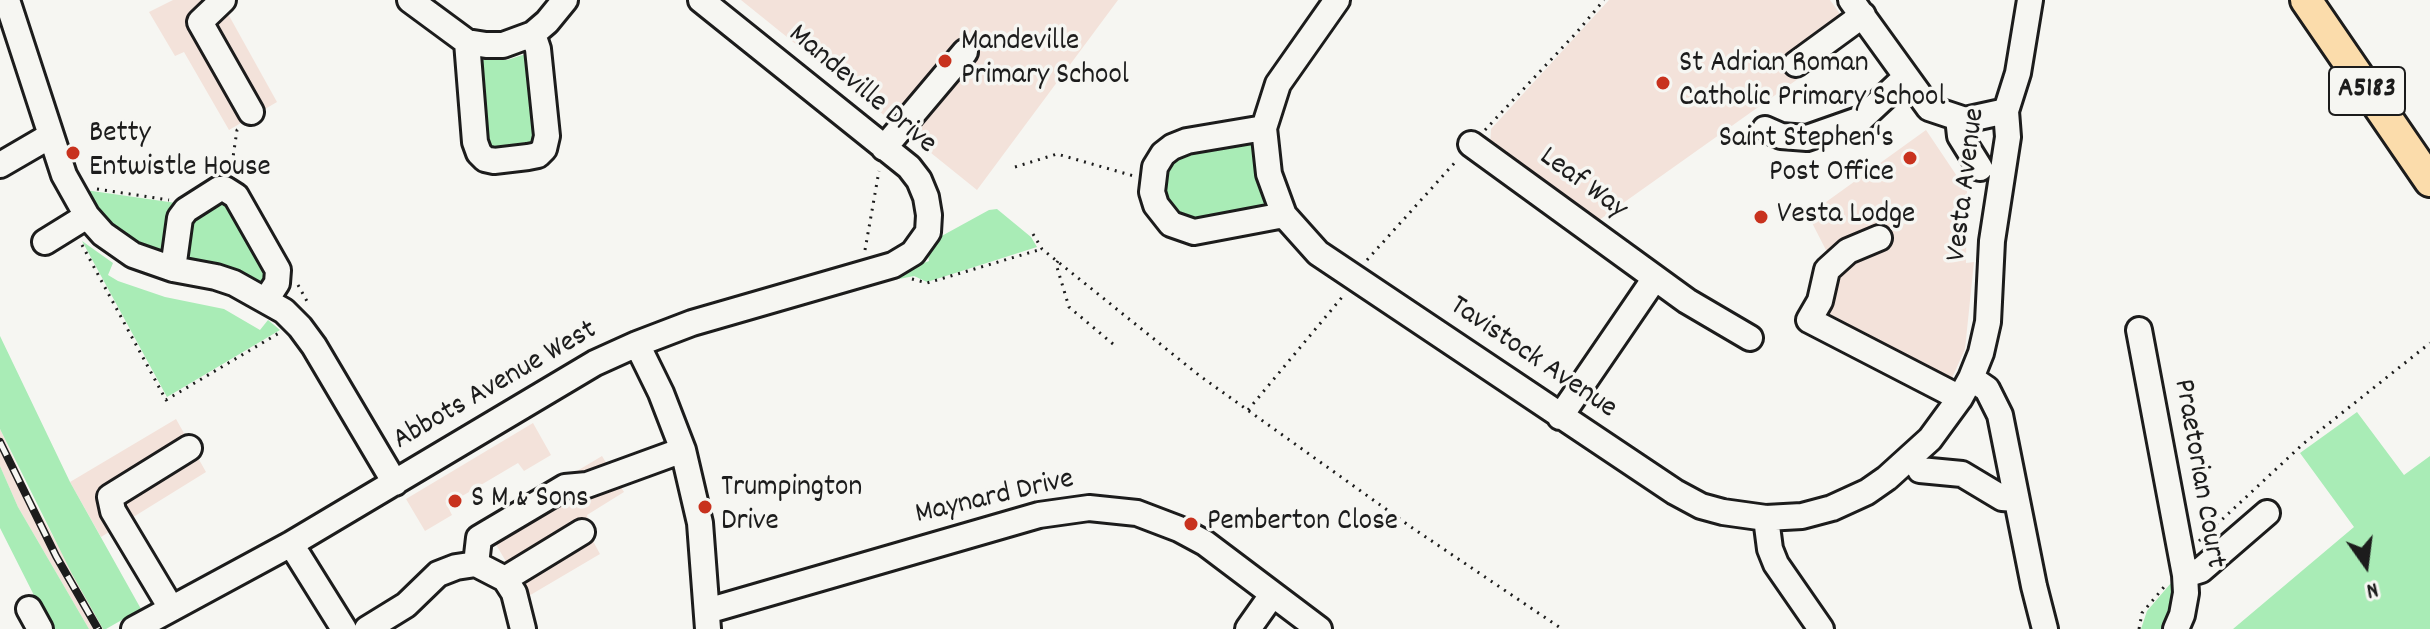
<!DOCTYPE html>
<style>
body{margin:0}
#map{position:relative;width:2430px;height:629px;overflow:hidden;background:#f6f6f2;font-family:Dekko,sans-serif}
canvas{display:block}
.north{position:absolute;left:2326px;top:525px;width:80px;height:80px;-webkit-text-stroke:6px #f6f6f2;paint-order:stroke;rotate:166deg;font-size:22px;font-weight:700;line-height:32px;text-align:center;color:#1c1c1c}
.north::after{content:'';display:block;margin:auto;width:28px;height:36px;background:#1c1c1c;clip-path:polygon(50% 0,100% 100%,50% 72%,0 100%)}
</style>
<div id="map">
<canvas width="2430" height="629"></canvas>
<div class="north">N</div>
</div>
<script>
const context = document.querySelector('canvas').getContext('2d');
context.lineJoin = 'round';
function fillPath(path, color) {
  context.fillStyle = color;
  context.fill(path, 'evenodd');
}
function poly(rows) {
  const path = new Path2D();
  for (const r of rows) {
    path.moveTo(r[0], r[1]);
    for (let i = 2; i < r.length; i += 2) path.lineTo(r[i], r[i + 1]);
  }
  return path;
}
function trace(path, color, width, dash) {
  context.strokeStyle = color;
  context.lineWidth = width;
  context.lineCap = dash ? 'butt' : 'round';
  context.setLineDash(dash || []);
  context.stroke(path);
}
function write(font, color, halo, rows, align = 'center') {
  context.font = font + ' Dekko,sans-serif';
  context.lineWidth = 7;
  context.setLineDash([]);
  context.textBaseline = 'middle';
  context.strokeStyle = halo;
  context.fillStyle = color;
  for (const [text, x, y, turn = 0] of rows) {
    context.save();
    context.translate(x, y);
    context.rotate((+turn || 0) * Math.PI / 180);
    context.textAlign = isNaN(turn) ? turn : align;
    if (halo) context.strokeText(text, 0, 0);
    context.fillText(text, 0, 0);
    context.restore();
  }
}
fillPath(poly([
 [173,0,237,0,227,12,277,102,229,130,184,52,175,56,149,12],
 [741,0,1118,0,977,190],
 [1609,0,1830,0,1857,37,1595,223,1490,148,1491,129],
 [1926,130,1967,191,1966,263,1974,262,1965,349,1948,387,1821,321,1828,254,1808,215],
 [176,419,206,472,101,537,70,482],
 [533,423,551,455,524,471,518,463,447,505,452,515,425,531,406,499],
 [0,429,30,494,103,629,89,629,18,507,0,466],
 [602,456,624,492,587,515,593,541,600,554,527,597,485,526]
]), '#f3e2da');
fillPath(poly([
 [535,51,542,145,488,153,472,59,507,60],
 [1250,140,1254,145,1266,201,1261,210,1188,223,1163,201,1164,167,1172,156],
 [85,190,183,204,169,254,152,254,104,224],
 [222,195,273,270,268,288,178,261,184,218],
 [997,209,1031,237,1037,247,927,282,914,276,899,279,897,273,929,261,928,255,938,238,989,210],
 [82,241,113,263,108,275,118,281,165,297,224,309,260,330,268,320,280,330,167,397],
 [0,336,70,482,141,609,106,629,103,629,72,574,0,429],
 [2357,412,2404,475,2430,456,2430,629,2233,629,2354,527,2300,453],
 [0,466,18,507,89,629,51,629,0,528],
 [2177,576,2168,629,2141,629,2147,611]
]), '#a9ecb6');
const minor = poly([
 [7,0,64,175,87,216,103,234,133,255,173,269,216,277,234,283,284,311,300,327,314,346,395,483],
 [223,0,200,22,251,112],
 [410,0,467,42,486,45,503,45,533,34,547,22,565,0],
 [1337,0,1278,84,1264,128,1269,174,1284,215,1318,253,1675,492,1701,506,1723,512,1766,518,1802,516,1832,508,1867,492,1887,478,1930,439,1960,398,1971,378,1981,353,1988,322,1992,241,2008,137,2006,111,2018,73,2030,0],
 [1851,0,1929,108,1965,120,2006,111],
 [467,42,475,142,479,153,485,159,494,161,528,157,538,155,544,149,547,136,538,49,533,34],
 [1796,64,1863,15],
 [1958,118,1960,136,1980,168],
 [1264,128,1187,141,1172,147,1163,154,1155,167,1152,192,1156,205,1171,224,1194,232,1284,215],
 [1765,129,1781,136,1807,138,1861,119,1906,77],
 [1471,144,1687,301,1750,338],
 [884,148,965,52],
 [0,165,50,136],
 [1879,238,1848,251,1827,270,1820,301,1809,320,1960,398],
 [45,242,87,216],
 [173,269,180,218,186,210,219,189,225,189,236,196,278,270,277,283,266,300],
 [2139,330,2185,575,2186,593,2182,615,2176,629],
 [637,344,661,393,683,450,700,523,708,629],
 [1971,378,1987,389,2000,415,2034,586,2045,629],
 [1560,417,1655,278],
 [1920,470,1962,474,2002,498,2016,499],
 [1766,518,1770,549,1776,564,1821,629],
 [291,544,344,629],
 [476,564,479,538,565,487,587,485,683,450],
 [2185,575,2201,570,2267,513],
 [505,579,582,532],
 [171,608,113,511,110,497,189,448],
 [29,609,40,629],
 [707,611,1039,515,1089,508,1137,513,1179,529,1205,543,1319,629],
 [134,629,291,544,595,363,637,344,692,323,893,265,913,253,928,232,929,215,926,197,919,180,909,167,701,0],
 [367,629,406,605,438,574,456,567,476,564,505,579,514,593,523,629],
 [1248,629,1272,595]
]);
const major = poly([
 [2306,0,2430,181]
]);
trace(minor, '#1c1c1c', 30);
trace(major, '#1c1c1c', 36);
trace(poly([
 [1485,130,1577,32,1604,0],
 [1015,167,1057,154,1134,176],
 [231,171,237,130,239,129],
 [97,189,169,200],
 [1033,234,1042,249,1200,376,1411,527,1562,629],
 [82,245,166,400,279,333],
 [865,250,879,171],
 [1367,260,1458,159],
 [1058,261,1056,264,1069,307,1113,344],
 [912,279,927,283,1042,249],
 [298,285,308,303],
 [1248,410,1343,296],
 [2199,541,2303,444,2430,343],
 [2139,629,2142,613,2164,587]
]), '#1c1c1c', 3, [2, 6]);
trace(minor, '#f6f6f2', 24);
trace(major, '#fbdcab', 30);
const rail = poly([
 [0,442,56,556,98,629]
]);
trace(rail, '#1c1c1c', 8);
trace(rail, '#f6f6f2', 5, [15]);
for (const [x, y, r, color] of [
 [945,61,8,"#c8321e"],
 [1663,83,8,"#c8321e"],
 [73,153,8,"#c8321e"],
 [1910,158,8,"#c8321e"],
 [1761,217,8,"#c8321e"],
 [455,501,8,"#c8321e"],
 [705,507,8,"#c8321e"],
 [1191,524,8,"#c8321e"]
]) {
  const dot = new Path2D();
  dot.arc(x, y, r, 0, 2 * Math.PI);
  context.fillStyle = color;
  context.fill(dot);
  trace(dot, '#f6f6f2', 3);
}
for (const [x, y, w] of [
 [2367,91,76]
]) {
  const box = new Path2D();
  box.roundRect(x - w / 2, y - 24, w, 48, 6);
  context.fillStyle = '#f6f6f2';
  context.fill(box);
  trace(box, '#1c1c1c', 2);
}
write('bold 28px', '#1c1c1c', null, [
 ["A5183",2367,91]
]);
write('30px', '#1c1c1c', '#f6f6f2', [
 ["Mandeville",961,44],
 ["Primary School",961,78],
 ["St Adrian Roman",1679,66],
 ["Catholic Primary School",1679,100],
 ["Betty",89,136],
 ["Entwistle House",89,170],
 ["Saint Stephen's",1894,141,"right"],
 ["Post Office",1894,175,"right"],
 ["Vesta Lodge",1777,217],
 ["Trumpington",721,490],
 ["Drive",721,524],
 ["S M & Sons",471,501],
 ["Pemberton Close",1207,524]
], 'left');
write('30px', '#1c1c1c', '#f6f6f2', [
 ["Mandeville Drive",861,91,40],
 ["Leaf Way",1582,185,36],
 ["Vesta Avenue",1968,185,-83],
 ["Tavistock Avenue",1532,359,34],
 ["Abbots Avenue West",496,387,-30],
 ["Praetorian Court",2197,474,80],
 ["Maynard Drive",995,499,-13]
]);
</script>
